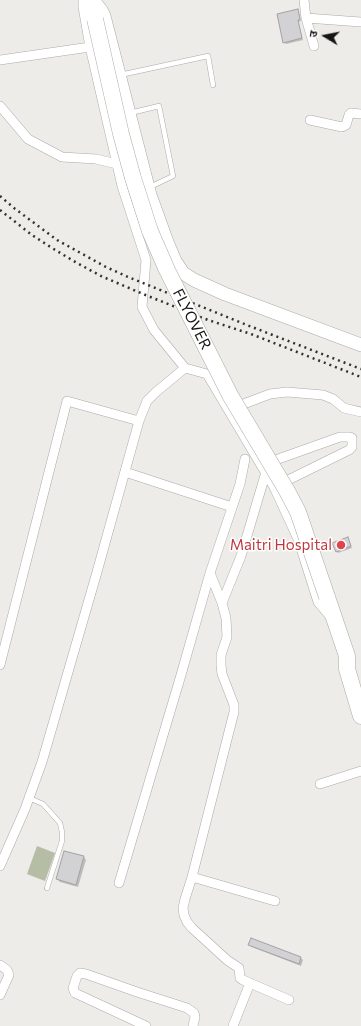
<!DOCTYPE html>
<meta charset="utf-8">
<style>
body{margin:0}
#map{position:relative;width:361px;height:1026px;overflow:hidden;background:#eeece9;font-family:Commissioner,"Noto Sans Devanagari",sans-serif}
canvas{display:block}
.north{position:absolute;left:305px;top:16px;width:40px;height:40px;-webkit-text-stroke:3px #fff;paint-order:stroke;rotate:280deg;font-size:11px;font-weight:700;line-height:16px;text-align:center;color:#171615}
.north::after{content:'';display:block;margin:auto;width:14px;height:18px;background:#171615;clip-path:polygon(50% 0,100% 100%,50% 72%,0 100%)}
</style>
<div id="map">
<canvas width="361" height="1026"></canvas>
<div class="north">उ</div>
</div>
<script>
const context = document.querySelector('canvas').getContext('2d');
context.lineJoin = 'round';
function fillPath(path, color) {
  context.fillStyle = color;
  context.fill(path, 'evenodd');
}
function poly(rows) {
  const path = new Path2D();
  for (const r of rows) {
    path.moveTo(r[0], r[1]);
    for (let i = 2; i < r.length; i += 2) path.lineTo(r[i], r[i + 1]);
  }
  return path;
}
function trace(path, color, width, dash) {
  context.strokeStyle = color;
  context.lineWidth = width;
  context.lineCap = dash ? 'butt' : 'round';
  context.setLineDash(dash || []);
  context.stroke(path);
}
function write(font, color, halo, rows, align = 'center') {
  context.font = font + ' Commissioner,sans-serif';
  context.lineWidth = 3;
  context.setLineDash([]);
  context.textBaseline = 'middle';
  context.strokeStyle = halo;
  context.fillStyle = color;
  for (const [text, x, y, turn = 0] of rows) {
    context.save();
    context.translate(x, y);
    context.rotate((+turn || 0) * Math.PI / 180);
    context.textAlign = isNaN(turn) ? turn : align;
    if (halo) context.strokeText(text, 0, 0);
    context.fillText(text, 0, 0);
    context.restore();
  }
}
fillPath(poly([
 [37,846,55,853,45,881,27,874]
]), '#b5bda5');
fillPath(poly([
 [298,10,301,21,298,22,303,40,286,44,284,42],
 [349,540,352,548,338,553,337,551],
 [65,852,84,857,86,860,78,887,60,882,57,879],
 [249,945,301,958,303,960,301,966,252,947]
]), '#0003');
const building = poly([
 [298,9,300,19,298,20,302,38,283,43,277,14,298,9],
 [348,537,351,546,336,552,332,543,348,537],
 [64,851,84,856,76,885,56,879,64,851],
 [251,938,301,957,299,964,248,945,251,938]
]);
fillPath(building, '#d2d2d5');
trace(building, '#a2a1a5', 1);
const lane = poly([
 [120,75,208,56,213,85],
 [130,113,159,106,173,176,150,187],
 [29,798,43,804,60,823,62,832,62,841,47,888]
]);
const street = poly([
 [83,0,83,7,90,47,122,186,146,260,142,307,154,330,185,368,207,374,274,487,298,539,318,602,329,615],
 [304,0,306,18,361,22],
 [306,18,314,46],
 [0,60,90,47],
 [0,106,28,139,62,157,96,159,117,164],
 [310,120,342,127,346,125,349,115,351,113,361,114],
 [233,408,270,394,287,392,323,395,333,399,344,408,361,412],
 [267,463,340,437,350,437,352,438,352,447,349,450,278,485],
 [125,472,232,507],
 [210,573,222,603,226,618,227,637,221,655,221,665,222,674,234,705,234,712,192,877,185,899,183,908,184,915,187,922,192,928,227,960,239,968,240,978,243,980,289,1000],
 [222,603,241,556,266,472],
 [0,665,67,401,139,421],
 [320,784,361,771],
 [0,866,25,809,42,762,97,572,139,421,147,401,156,392,185,368],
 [192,877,275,901],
 [119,883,181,675,210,573,240,484,245,459],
 [0,965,7,970,9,975,0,995],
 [146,1026,75,993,73,988,77,976,80,973,86,974,137,992,187,1008,194,1013,195,1017,193,1026],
 [233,1026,250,983]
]);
const secondary = poly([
 [93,0,101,10,104,16,150,195,167,242,175,261,183,273,194,280,225,294,361,345]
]);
const highway = poly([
 [91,0,95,19],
 [327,597,347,656,347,669,361,716]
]);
trace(lane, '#abaaa6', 5.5);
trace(street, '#abaaa6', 10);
trace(secondary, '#abaaa6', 14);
trace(highway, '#abaaa6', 17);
trace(lane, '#fff', 4.5);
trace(street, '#fff', 9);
trace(secondary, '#fff', 13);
trace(highway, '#fff', 16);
trace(poly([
 [0,196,14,208,57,240,106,267,128,277,252,327,361,369],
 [0,210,32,235,52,248,77,263,101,276,143,294,208,320,251,334,361,377]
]), '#333230', 2.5, [2, 4]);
const highwayBridge = poly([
 [95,19,121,134,133,178,150,231,167,270,230,395,287,491,298,512,327,597]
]);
trace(highwayBridge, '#abaaa6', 17, []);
trace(highwayBridge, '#fff', 16);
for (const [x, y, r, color] of [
 [341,545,5,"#e0444e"]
]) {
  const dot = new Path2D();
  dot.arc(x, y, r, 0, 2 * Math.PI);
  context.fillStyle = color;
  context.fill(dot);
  trace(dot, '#fff', 1.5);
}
write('15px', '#171615', '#fff', [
 ["FLYOVER",192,319,63]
]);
write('15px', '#be3a42', '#fff', [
 ["Maitri Hospital",332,545]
], 'right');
</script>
